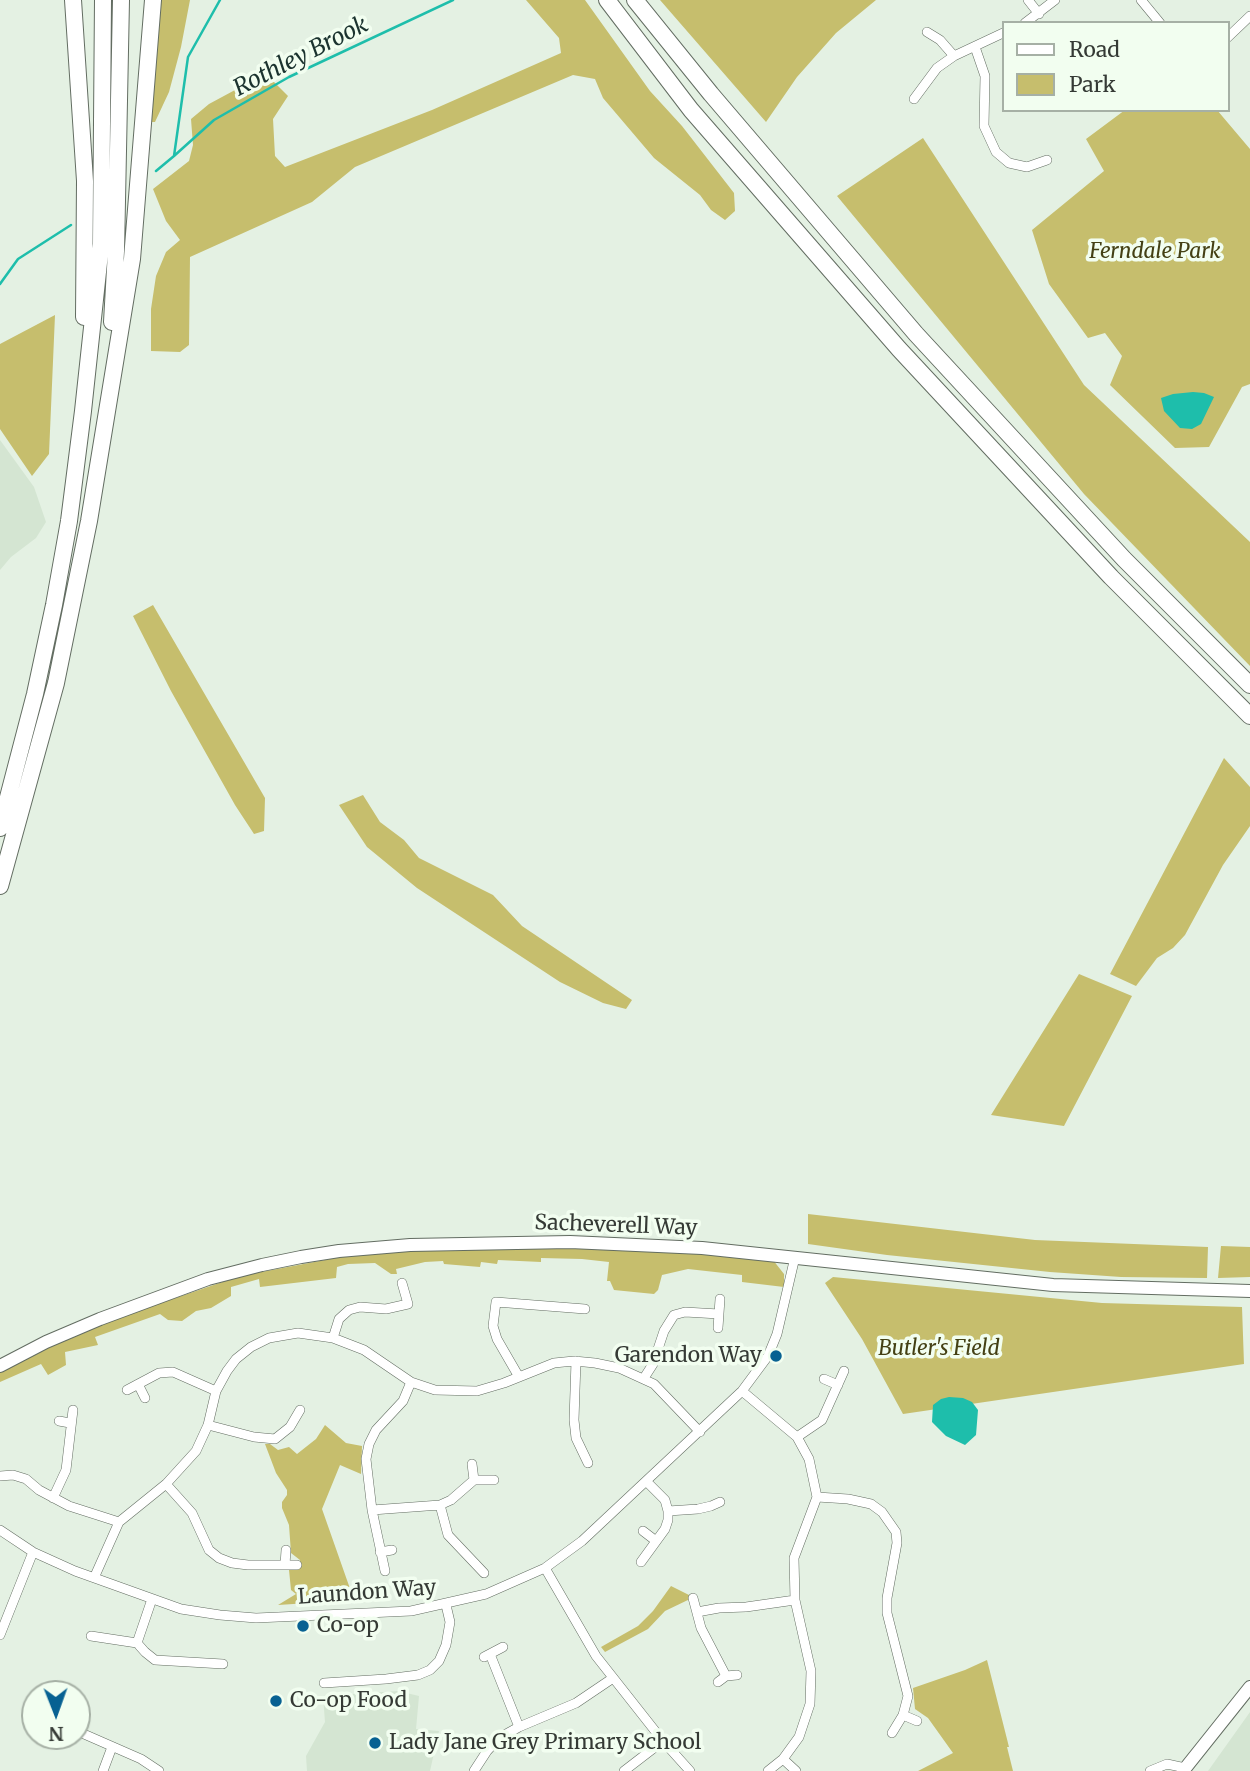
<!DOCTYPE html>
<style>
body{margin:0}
#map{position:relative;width:1250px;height:1771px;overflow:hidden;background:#e4f1e3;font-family:Merriweather,serif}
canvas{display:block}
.legend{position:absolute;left:1002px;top:21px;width:228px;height:91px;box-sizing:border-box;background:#f2fef0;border:2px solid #a6b0a5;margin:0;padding:9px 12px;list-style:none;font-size:21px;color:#353a35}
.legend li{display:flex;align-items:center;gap:14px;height:35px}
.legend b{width:35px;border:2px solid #a6b0a5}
.north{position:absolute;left:21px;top:1680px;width:70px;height:70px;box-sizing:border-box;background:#f2fef0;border:2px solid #a6b0a5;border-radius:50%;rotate:179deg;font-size:19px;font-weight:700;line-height:28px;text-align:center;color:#353a35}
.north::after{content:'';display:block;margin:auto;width:24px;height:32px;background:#076192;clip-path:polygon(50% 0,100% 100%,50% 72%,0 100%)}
</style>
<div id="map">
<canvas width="1250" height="1771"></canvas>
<ul class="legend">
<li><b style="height:9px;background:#fff"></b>Road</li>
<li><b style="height:19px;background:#c6be6d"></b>Park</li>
</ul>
<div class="north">N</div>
</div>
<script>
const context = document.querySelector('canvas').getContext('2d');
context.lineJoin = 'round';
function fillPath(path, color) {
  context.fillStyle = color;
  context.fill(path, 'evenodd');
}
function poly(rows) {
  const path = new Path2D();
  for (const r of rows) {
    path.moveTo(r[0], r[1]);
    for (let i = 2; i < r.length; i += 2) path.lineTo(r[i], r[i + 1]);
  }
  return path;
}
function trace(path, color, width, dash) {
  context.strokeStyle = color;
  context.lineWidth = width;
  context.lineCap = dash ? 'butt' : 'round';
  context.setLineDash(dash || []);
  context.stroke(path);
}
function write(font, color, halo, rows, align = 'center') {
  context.font = font + ' Merriweather,serif';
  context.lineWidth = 7;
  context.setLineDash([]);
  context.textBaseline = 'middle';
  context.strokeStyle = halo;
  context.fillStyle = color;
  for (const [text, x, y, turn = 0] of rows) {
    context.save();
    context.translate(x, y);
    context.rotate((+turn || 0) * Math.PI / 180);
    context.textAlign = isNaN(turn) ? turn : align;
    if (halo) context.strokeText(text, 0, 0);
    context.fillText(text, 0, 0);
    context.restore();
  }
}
fillPath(poly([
 [0,440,34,487,46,522,36,538,11,557,0,570],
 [398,1691,419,1696,416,1729,439,1731,430,1771,307,1771,306,1756,325,1722,323,1696],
 [1250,1712,1250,1771,1208,1771]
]), '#d4e5d2');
fillPath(poly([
 [160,0,190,0,181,47,169,92,155,122,147,122],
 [526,0,585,0,650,91,682,126,734,193,735,211,725,220,711,210,700,195,654,158,603,98,595,79,573,75,355,167,312,202,190,257,189,345,180,352,151,351,151,309,156,276,166,252,180,240,166,221,153,189,189,161,193,145,191,119,209,104,248,83,272,80,288,96,273,119,275,156,285,167,432,110,561,53,559,38],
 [660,0,876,0,836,33,797,77,766,122],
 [1125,110,1217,110,1250,149,1250,384,1242,387,1209,447,1175,448,1110,385,1122,356,1105,333,1088,338,1049,284,1032,230,1104,171,1086,139],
 [923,138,1084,385,1250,542,1250,666,1084,494,837,196],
 [55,315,49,454,32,476,0,429,0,344],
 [153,605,265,798,264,831,254,834,235,805,171,691,133,616],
 [1224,758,1250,787,1250,826,1223,865,1185,935,1173,948,1157,958,1136,986,1110,974],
 [363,795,380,822,404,840,419,858,493,895,522,926,632,1000,626,1009,603,1003,560,982,417,888,367,847,339,805],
 [1079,974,1132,996,1064,1126,991,1115],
 [808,1214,1035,1240,1208,1247,1207,1278,1121,1277,1050,1272,887,1255,808,1244],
 [1221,1246,1250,1247,1250,1277,1218,1278],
 [588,1248,684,1252,773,1260,784,1274,784,1287,742,1282,742,1275,688,1269,662,1275,658,1290,654,1294,614,1290,610,1281,607,1281,609,1262,582,1259,541,1258,541,1262,498,1260,497,1264,481,1262,480,1267,444,1264,443,1261,425,1262,396,1269,397,1274,391,1274,375,1263,348,1264,337,1267,336,1278,260,1287,259,1279,231,1287,231,1296,211,1308,196,1311,182,1321,168,1320,160,1314,95,1337,98,1345,65,1352,66,1365,48,1375,41,1364,0,1382,0,1372,57,1343,108,1321,240,1276,346,1256,434,1249],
 [833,1277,1102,1303,1242,1307,1244,1364,903,1414,862,1339,825,1283],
 [325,1425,346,1443,362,1446,361,1474,340,1465,322,1509,354,1600,278,1605,296,1594,291,1590,289,1570,300,1568,300,1560,291,1553,289,1525,282,1508,282,1502,287,1495,287,1490,276,1473,265,1444,270,1444,278,1450,289,1447,297,1454,316,1439],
 [671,1586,689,1595,690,1599,665,1611,648,1629,605,1652,601,1647,638,1626,653,1611],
 [987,1660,1009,1747,1007,1747,1013,1771,918,1771,953,1753,928,1718,915,1709,913,1688,965,1670]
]), '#c6be6d');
fillPath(poly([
 [1193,392,1204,393,1214,397,1201,424,1192,429,1180,428,1164,411,1161,398,1173,394],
 [949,1397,963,1398,972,1402,978,1410,976,1435,965,1445,946,1436,932,1422,933,1405,941,1399]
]), '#1ebeab');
trace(poly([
 [174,156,214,120,289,77,453,0],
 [156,171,174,156,188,57,220,0],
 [0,284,18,259,71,225]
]), '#1ebeab', 2.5);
const street = poly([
 [1028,0,1039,14],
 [1141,0,1160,23],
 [1025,23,1055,0],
 [927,32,940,40,954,56],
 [1227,38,1250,16],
 [975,47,985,76,984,126,996,152,1009,163,1027,167,1047,160],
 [914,99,937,68,954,56,1003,33],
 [718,1328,720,1299],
 [333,1338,339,1319,349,1310,360,1307,386,1309,408,1304,402,1283],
 [576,1361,574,1420,576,1438,588,1463],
 [519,1377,497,1339,493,1326,496,1302,585,1309],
 [644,1378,653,1364,664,1331,674,1315,685,1312,719,1314],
 [824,1379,838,1385],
 [411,1382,403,1401,376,1430,369,1444,366,1459,372,1510,440,1505,451,1500,474,1480,494,1480],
 [138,1384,145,1398],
 [127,1390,159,1373,173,1372,216,1391],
 [742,1391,797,1437,809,1459,817,1497,794,1558,795,1600,811,1671,810,1704,799,1737,783,1759,768,1771],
 [59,1421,70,1423],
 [208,1425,254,1437,275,1439,290,1427,300,1410],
 [797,1437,822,1420,844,1371],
 [472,1464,474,1480],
 [0,1476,13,1475,26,1479,39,1490,69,1506,119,1522],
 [647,1482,665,1500,668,1511,698,1509,711,1506,720,1502],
 [166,1484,192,1513,209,1550,219,1558,232,1563,248,1565,297,1565],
 [817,1497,848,1499,871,1504,882,1512,896,1532,897,1543,887,1598,887,1613,908,1696,903,1715,892,1733],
 [53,1498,66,1470,73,1410],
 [440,1505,448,1535,484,1573],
 [372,1510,385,1571],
 [0,1530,33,1552,75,1571,181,1609,220,1615,256,1618,411,1611,486,1594,545,1568,582,1541,742,1391,768,1356,777,1334,795,1257],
 [643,1531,656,1541],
 [380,1552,392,1550],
 [641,1562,665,1529,668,1520,668,1511],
 [285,1565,286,1550],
 [545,1568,596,1656,663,1741,690,1771],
 [94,1578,119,1522,166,1484,196,1451,208,1425,216,1391,227,1371,236,1359,251,1347,269,1338,298,1333,333,1338,364,1350,411,1382,435,1390,477,1391,504,1383,554,1363,574,1361,595,1363,619,1368,654,1384,700,1432],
 [693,1598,701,1628,726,1676],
 [152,1599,137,1643,145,1652,155,1660,223,1664],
 [697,1612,719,1608,746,1607,795,1600],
 [0,1635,33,1552],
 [91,1636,137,1643],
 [490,1654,519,1727],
 [484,1657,503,1647],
 [718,1682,726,1676,737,1675],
 [324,1683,386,1679,418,1675,430,1670,439,1661,446,1645,450,1622,446,1605],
 [903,1715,917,1721],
 [77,1731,141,1759,159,1771],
 [783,1759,796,1771],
 [103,1771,112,1747],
 [474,1771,487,1751,499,1738,519,1727,576,1703,613,1678],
 [624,1771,663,1741],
 [1150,1771,1167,1764,1185,1768]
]);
const secondary = poly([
 [0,1366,46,1342,100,1319,208,1279,262,1265,301,1257,339,1251,410,1245,570,1242,702,1248,1053,1285,1250,1291],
 [1183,1771,1250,1687]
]);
const highway = poly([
 [73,0,85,181,84,317],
 [607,0,691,110,899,349,1111,577,1250,716],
 [635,0,711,94,916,334,1124,559,1250,685],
 [112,322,116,251,121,0],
 [0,828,35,694,54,605,69,521,83,411,101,244,103,0],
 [0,886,56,683,89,521,132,259,153,0]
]);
trace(street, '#636d62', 10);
trace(secondary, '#636d62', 14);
trace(highway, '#636d62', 18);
trace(street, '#fff', 9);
trace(secondary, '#fff', 12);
trace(highway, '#fff', 16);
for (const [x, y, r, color] of [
 [776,1356,7,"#076192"],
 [303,1626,7,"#076192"],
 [276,1701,7,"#076192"],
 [375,1743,7,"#076192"]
]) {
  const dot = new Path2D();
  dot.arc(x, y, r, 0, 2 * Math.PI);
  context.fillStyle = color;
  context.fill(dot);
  trace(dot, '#f2fef0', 2.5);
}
write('italic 21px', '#444014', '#f2fef0', [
 ["Ferndale Park",1155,252],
 ["Butler's Field",939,1349]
]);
write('21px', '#353a35', '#f2fef0', [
 ["Sacheverell Way",616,1226,2],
 ["Laundon Way",367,1593,-4]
]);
write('21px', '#353a35', '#f2fef0', [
 ["Garendon Way",762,1356,"right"],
 ["Co-op",317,1626],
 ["Co-op Food",290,1701],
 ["Lady Jane Grey Primary School",389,1743]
], 'left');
write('italic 23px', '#1b332f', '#f2fef0', [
 ["Rothley Brook",301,57,-27]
]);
</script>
